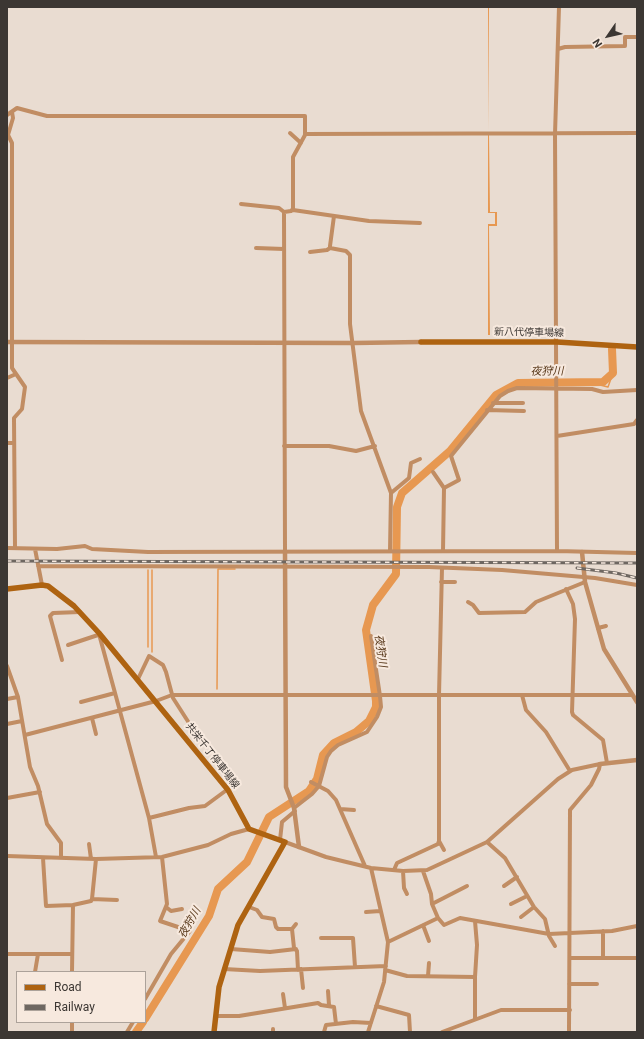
<!DOCTYPE html>
<meta charset="utf-8">
<style>
body{margin:0}
#map{position:relative;width:644px;height:1039px;overflow:hidden;background:#e9dcd1;font-family:Roboto,sans-serif}
canvas{display:block}
.frame{position:absolute;inset:0;border:8px solid #3c3733;pointer-events:none}
.legend{position:absolute;left:16px;top:971px;width:130px;height:52px;box-sizing:border-box;background:#f7e9de;border:1px solid #aca29a;margin:0;padding:5px 7px;list-style:none;font-size:12px;color:#3c3733}
.legend li{display:flex;align-items:center;gap:8px;height:20px}
.legend b{width:20px;border:1px solid #aca29a}
.north{position:absolute;left:588px;top:16px;width:40px;height:40px;-webkit-text-stroke:3px #f7e9de;paint-order:stroke;rotate:236deg;font-size:11px;font-weight:700;line-height:16px;text-align:center;color:#3c3733}
.north::after{content:'';display:block;margin:auto;width:14px;height:18px;background:#3c3733;clip-path:polygon(50% 0,100% 100%,50% 72%,0 100%)}
</style>
<div id="map">
<canvas width="644" height="1039"></canvas>
<div class="frame"></div>
<ul class="legend">
<li><b style="height:5px;background:#ae6311"></b>Road</li>
<li><b style="height:5px;background:#6e6761"></b>Railway</li>
</ul>
<div class="north">N</div>
</div>
<script>
const context = document.querySelector('canvas').getContext('2d');
context.lineJoin = 'round';
function fillPath(path, color) {
  context.fillStyle = color;
  context.fill(path, 'evenodd');
}
function poly(rows) {
  const path = new Path2D();
  for (const r of rows) {
    path.moveTo(r[0], r[1]);
    for (let i = 2; i < r.length; i += 2) path.lineTo(r[i], r[i + 1]);
  }
  return path;
}
function trace(path, color, width, dash) {
  context.strokeStyle = color;
  context.lineWidth = width;
  context.lineCap = dash ? 'butt' : 'round';
  context.setLineDash(dash || []);
  context.stroke(path);
}
function write(font, color, halo, rows, align = 'center') {
  context.font = font + ' Roboto,"Noto Sans JP",sans-serif';
  context.lineWidth = 4;
  context.setLineDash([]);
  context.textBaseline = 'middle';
  context.strokeStyle = halo;
  context.fillStyle = color;
  for (const [text, x, y, turn = 0] of rows) {
    context.save();
    context.translate(x, y);
    context.rotate((+turn || 0) * Math.PI / 180);
    context.textAlign = isNaN(turn) ? turn : align;
    if (halo) context.strokeText(text, 0, 0);
    context.fillText(text, 0, 0);
    context.restore();
  }
}
fillPath(poly([
 [488,7,489,7,488,131],
 [488,135,489,135,490,212,497,212,497,226,489,226,490,335,488,335,488,224,495,224,495,213,488,213]
]), '#e79851');
trace(poly([
 [596,384,608,387,613,373],
 [148,647,148,570],
 [152,652,152,570],
 [217,689,218,569,235,569]
]), '#e79851', 1.5);
trace(poly([
 [145,1019,209,916,218,889,247,862,269,817,309,791,317,779,323,755,334,743,356,732,369,721,376,707,376,701,366,630,373,605,396,574,397,507,402,493,450,451,496,395,518,383,603,382,613,373,612,349],
 [136,1032,143,1022]
]), '#e79851', 8);
trace(poly([
 [558,49,565,47,625,46,625,37,637,37],
 [12,112,13,118,8,135,12,143,12,368,25,387,22,409,14,418,15,548],
 [7,115,17,108,47,116,305,116,305,135,293,157,293,209,291,211,284,212,285,552],
 [290,133,301,143],
 [305,134,637,133],
 [241,204,279,208,284,212],
 [293,210,369,221,420,223],
 [334,216,330,246,330,248,346,251,350,255,350,324,361,411,391,493,390,551],
 [256,248,284,249],
 [310,252,327,250,330,248],
 [7,378,16,374],
 [493,403,523,403],
 [487,410,524,411],
 [557,436,634,424,637,420],
 [7,443,14,443],
 [284,446,329,446,356,451,375,446],
 [433,472,444,488],
 [391,493,409,478,411,463,420,459],
 [7,548,57,549,85,546,92,549,148,552,557,551,637,553],
 [35,549,42,585],
 [443,551,444,488,459,480,451,456,500,396,508,391,517,388,592,389,603,392,637,390],
 [557,551,555,134,559,7],
 [38,566,429,567,502,570,595,578,637,585],
 [441,582,455,582],
 [566,589,573,604,575,619,572,712,573,715,603,740,607,763],
 [468,602,473,605,479,613,525,612,536,602,585,582],
 [598,628,606,626],
 [99,634,149,818,156,857],
 [68,645,98,635],
 [62,660,50,616,53,613,80,612],
 [7,666,18,697,30,767,38,786,47,824,61,843,61,858],
 [138,679,149,656,163,665,166,672,173,698,189,723],
 [522,695,526,710,546,732,570,771],
 [7,699,18,697],
 [81,702,115,693],
 [92,718,96,734],
 [7,724,22,721],
 [25,735,156,701,172,695,631,695],
 [311,782,328,791,336,800,365,866],
 [7,798,40,792],
 [294,808,312,794,319,786,327,757,331,751,338,745,367,732,377,717,381,707,380,696,371,636],
 [340,809,354,810],
 [149,818,189,808,205,806,228,789],
 [280,840,282,822,295,811],
 [439,841,444,850],
 [285,842,326,857,371,868,403,871,427,870,487,842,558,779,572,770,600,764,599,769,591,785,570,810,569,1032],
 [487,842,505,858,534,907,545,919,549,936,555,946],
 [89,844,91,859],
 [7,856,96,859,162,857,208,845,231,834,249,829],
 [43,858,46,906,73,905],
 [394,870,397,863,438,844,439,841,439,695,442,568],
 [403,871,404,888,407,894],
 [423,871,431,894,432,904,438,918],
 [504,886,517,877],
 [92,899,117,900],
 [432,904,467,886],
 [511,904,527,896],
 [166,907,171,911,182,909],
 [249,907,257,910,262,917,274,919,276,927,278,929,292,929,294,948,297,951,298,970],
 [366,912,380,911],
 [521,917,534,907],
 [475,921,477,945,475,977,475,1019],
 [423,925,429,941],
 [292,929,296,924],
 [321,938,353,938,355,967],
 [388,942,438,918,444,925,460,918,549,934,612,931,637,926],
 [231,949,270,952,296,949],
 [7,954,72,954],
 [570,958,637,958],
 [603,958,603,931],
 [224,969,260,971,386,966],
 [301,969,303,988],
 [385,970,407,976,475,977],
 [35,972,38,954],
 [72,972,73,905,91,901,92,899,96,859],
 [428,976,429,963],
 [569,984,597,984],
 [328,991,329,1005],
 [283,994,285,1008],
 [145,999,171,954,190,931,160,921,167,904,162,857],
 [376,1006,409,1015,410,1032],
 [216,1016,239,1016,318,1003,321,1005,334,1007,336,1024],
 [273,1029,273,1032],
 [72,1032,72,1022],
 [127,1032,133,1022],
 [324,1032,326,1025,353,1022,371,1023],
 [368,1032,384,982,388,942,371,868],
 [442,1032,501,1010,570,1010]
]), '#c18d63', 4);
trace(poly([
 [7,342,354,343,421,342],
 [285,552,286,787,294,808,299,847],
 [582,552,585,582,604,649,637,702],
 [600,764,637,760]
]), '#c18d63', 4.5);
trace(poly([
 [421,342,557,342,637,347],
 [7,589,42,585,48,586,74,606,99,633,228,790,249,829,285,842,238,925,219,987,214,1032]
]), '#ae6311', 5.5);
const rail = poly([
 [7,561,637,563],
 [577,568,616,573,637,578]
]);
trace(rail, '#6e6761', 3);
trace(rail, '#f7e9de', 1.5, [4.5]);
write('10px', '#3c3733', '#f7e9de', [
 ["新八代停車場線",529,333,1],
 ["共栄千丁停車場線",212,756,52]
]);
write('italic 11px', '#573719', '#f7e9de', [
 ["夜狩川",547,372,-1],
 ["夜狩川",380,651,82],
 ["夜狩川",190,923,-60]
]);
</script>
